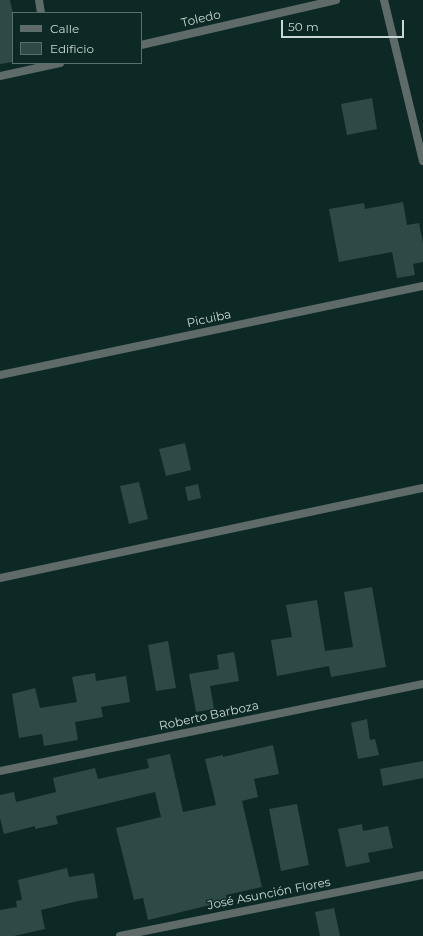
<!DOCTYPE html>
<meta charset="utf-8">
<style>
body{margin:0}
#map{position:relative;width:423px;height:936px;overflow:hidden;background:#0d2926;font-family:Montserrat,sans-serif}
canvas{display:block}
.legend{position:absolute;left:12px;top:12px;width:130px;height:52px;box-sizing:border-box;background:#0d2926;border:1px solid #586f6c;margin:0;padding:5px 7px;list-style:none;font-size:12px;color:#c8d8d5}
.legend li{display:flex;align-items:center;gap:8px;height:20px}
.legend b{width:20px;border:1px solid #586f6c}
.scale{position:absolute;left:281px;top:20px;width:123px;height:18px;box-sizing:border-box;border:2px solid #c8d8d5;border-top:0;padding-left:5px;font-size:12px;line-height:14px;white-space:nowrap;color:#c8d8d5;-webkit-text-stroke:3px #0d2926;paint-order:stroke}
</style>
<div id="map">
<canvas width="423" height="936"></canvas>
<ul class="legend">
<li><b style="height:5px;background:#5e6b69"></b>Calle</li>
<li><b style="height:11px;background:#2e4a46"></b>Edificio</li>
</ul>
<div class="scale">50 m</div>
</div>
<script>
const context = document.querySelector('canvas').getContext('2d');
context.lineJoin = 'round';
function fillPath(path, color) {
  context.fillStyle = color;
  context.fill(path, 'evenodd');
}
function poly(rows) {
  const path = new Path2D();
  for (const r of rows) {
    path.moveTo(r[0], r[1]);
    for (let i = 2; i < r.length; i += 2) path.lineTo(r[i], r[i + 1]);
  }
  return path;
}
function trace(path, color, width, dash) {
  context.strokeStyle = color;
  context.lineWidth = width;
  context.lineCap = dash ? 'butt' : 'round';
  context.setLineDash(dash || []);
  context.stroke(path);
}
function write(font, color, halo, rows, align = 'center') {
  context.font = font + ' Montserrat,sans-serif';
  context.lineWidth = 3;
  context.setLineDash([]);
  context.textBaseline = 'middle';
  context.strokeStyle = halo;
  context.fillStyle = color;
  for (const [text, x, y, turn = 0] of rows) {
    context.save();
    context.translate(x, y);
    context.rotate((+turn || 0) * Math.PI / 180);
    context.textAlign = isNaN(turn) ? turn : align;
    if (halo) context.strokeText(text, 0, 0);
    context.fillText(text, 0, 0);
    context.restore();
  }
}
fillPath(poly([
 [0,0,10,0,13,14,13,62,0,64],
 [372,98,377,129,347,135,341,104],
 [403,202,407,225,419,223,423,243,423,262,413,264,415,275,397,278,392,252,339,262,329,209,364,203,365,209],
 [185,443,191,470,166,476,159,449],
 [139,482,148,519,129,524,120,486],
 [198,484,201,498,188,501,185,487],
 [372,587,386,667,331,677,329,666,277,676,271,640,292,637,286,605,317,600,325,651,353,647,344,592],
 [168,641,176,688,156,691,148,645],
 [234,652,239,681,210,686,214,709,196,712,189,674,219,669,217,655],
 [95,673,96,681,126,676,130,702,101,707,103,717,75,722,78,740,44,746,42,734,19,738,12,694,35,688,40,708,77,702,72,677],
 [367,719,370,740,375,739,379,755,358,759,351,723],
 [273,745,279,774,254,779,258,797,242,801,262,887,226,895,227,901,148,920,143,898,134,900,116,828,161,817,155,792,56,816,58,824,35,829,35,826,4,834,0,818,0,795,14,792,16,802,56,792,53,778,95,768,98,779,149,768,147,759,170,754,183,812,216,805,205,759,223,755,223,757],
 [423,761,423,778,383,786,380,769],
 [297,804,309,865,281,871,269,809],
 [362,824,363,831,388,826,393,848,368,853,370,862,346,867,338,829],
 [67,868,69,877,94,873,98,898,78,901,41,910,45,929,14,936,0,936,0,910,17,907,16,901,22,900,18,880],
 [334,908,340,936,320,936,315,912]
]), '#2e4a46');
trace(poly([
 [39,0,41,13],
 [384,0,423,161],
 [141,45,336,0],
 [0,76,60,63],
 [0,375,423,286],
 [0,578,423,488],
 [0,771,423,684],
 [120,936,423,875]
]), '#5e6b69', 8);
write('12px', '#c8d8d5', '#0d2926', [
 ["Toledo",201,19,-13],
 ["Picuiba",209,319,-12],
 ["Roberto Barboza",209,716,-12],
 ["José Asunción Flores",269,894,-11]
]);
</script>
